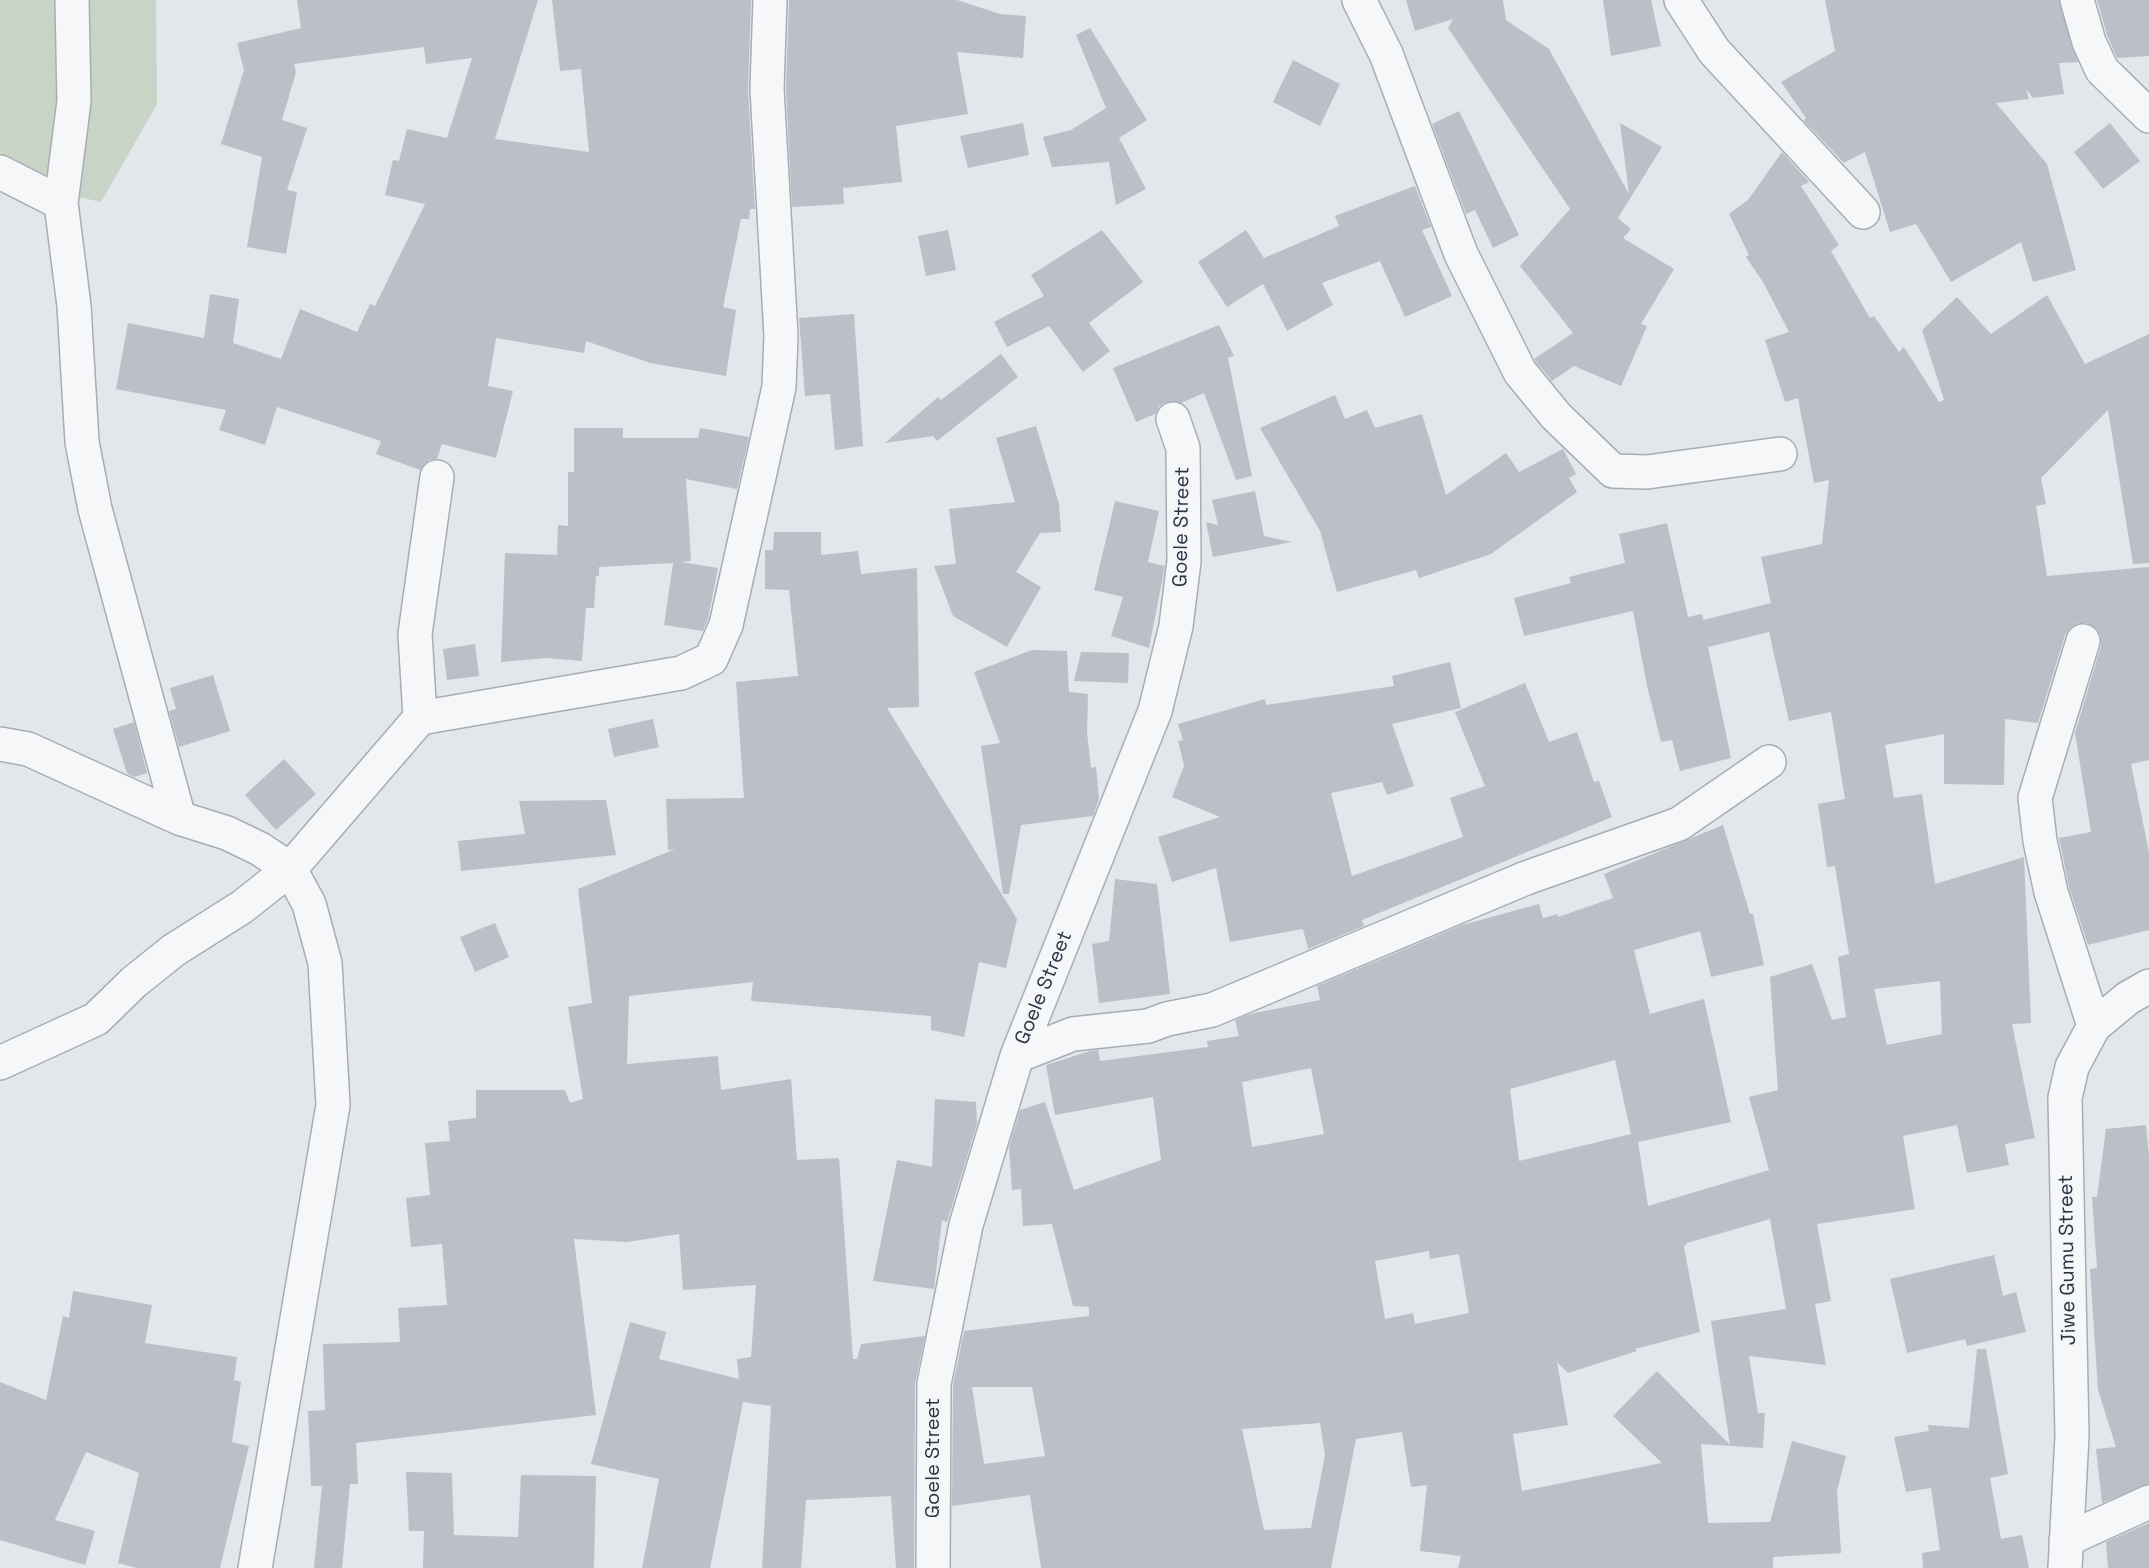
<!DOCTYPE html>
<style>
body{margin:0}
canvas{display:block;background:#e3e6eb}
</style>
<canvas width="2149" height="1568"></canvas>
<script>
const context = document.querySelector('canvas').getContext('2d');
context.lineJoin = 'round';
function fillPath(path, color) {
  context.fillStyle = color;
  context.fill(path, 'evenodd');
}
function poly(rows) {
  const path = new Path2D();
  for (const r of rows) {
    path.moveTo(r[0], r[1]);
    for (let i = 2; i < r.length; i += 2) path.lineTo(r[i], r[i + 1]);
  }
  return path;
}
function trace(path, color, width, dash) {
  context.strokeStyle = color;
  context.lineWidth = width;
  context.lineCap = dash ? 'butt' : 'round';
  context.setLineDash(dash || []);
  context.stroke(path);
}
function write(font, color, halo, rows, align = 'center') {
  context.font = font + ' "Space Grotesk",sans-serif';
  context.lineWidth = 4.5;
  context.setLineDash([]);
  context.textBaseline = 'middle';
  context.strokeStyle = halo;
  context.fillStyle = color;
  for (const [text, x, y, turn = 0] of rows) {
    context.save();
    context.translate(x, y);
    context.rotate((+turn || 0) * Math.PI / 180);
    context.textAlign = isNaN(turn) ? turn : align;
    if (halo) context.strokeText(text, 0, 0);
    context.fillText(text, 0, 0);
    context.restore();
  }
}
fillPath(poly([
 [0,0,156,0,157,104,101,202,25,185,0,186]
]), '#c8d4c5');
fillPath(poly([
 [297,0,538,0,495,139,589,152,581,69,560,71,552,0,751,0,748,90,755,209,750,209,749,219,741,219,723,307,736,310,726,376,650,363,586,341,584,353,496,338,488,386,513,391,496,458,442,444,437,459,429,460,420,470,376,454,381,441,277,407,265,445,219,430,226,410,116,389,128,323,204,338,210,294,239,299,233,343,281,359,300,309,357,332,370,304,375,306,425,204,385,195,393,160,399,161,407,129,447,138,472,58,426,64,424,47,294,64,296,72,282,120,307,128,287,190,297,192,286,254,247,247,262,157,221,144,244,70,237,43,301,28],
 [789,0,957,0,1000,14,1026,16,1023,58,957,52,968,114,896,126,902,182,843,188,844,204,792,207,786,89],
 [1406,0,1503,0,1506,20,1549,49,1629,194,1620,123,1662,147,1618,218,1631,229,1623,238,1674,269,1641,324,1647,326,1621,386,1574,366,1552,381,1536,362,1534,359,1573,333,1520,266,1570,209,1448,28,1453,19,1415,31],
 [1603,0,1651,0,1661,46,1611,56],
 [1825,0,2059,0,2078,62,2059,63,2064,94,2033,98,2026,89,2029,99,1996,103,2047,164,2076,270,2033,282,2021,242,1951,282,1916,224,1890,232,1865,152,1844,163,1804,121,1806,118,1781,82,1835,51],
 [2097,0,2149,0,2149,56,2117,58,2107,35],
 [1090,28,1147,120,1119,138,1146,189,1116,205,1109,162,1052,167,1043,137,1071,130,1106,108,1076,35],
 [1293,60,1340,84,1320,126,1273,102],
 [1459,111,1519,235,1493,248,1475,210,1466,214,1432,124],
 [1023,123,1029,155,968,168,960,136],
 [2110,123,2140,161,2103,189,2074,152],
 [1782,152,1809,182,1801,186,1839,245,1831,251,1870,318,1874,316,1899,352,1904,347,1939,402,1944,400,1922,330,1957,297,1991,334,2047,295,2085,364,2149,334,2149,563,2133,564,2108,410,2041,478,2046,504,2036,506,2047,576,2149,567,2149,760,2131,764,2149,852,2149,930,2088,945,2069,887,2059,838,2091,832,2075,733,2101,646,2101,636,2096,628,2088,623,2078,623,2070,628,2065,635,2038,723,2005,719,2004,785,1944,784,1944,734,1885,745,1894,798,1922,794,1935,884,2024,857,2031,1023,2012,1024,2035,1138,2005,1144,2009,1165,1967,1173,1957,1125,1903,1136,1915,1209,1817,1224,1831,1301,1815,1304,1826,1365,1749,1356,1758,1413,1765,1413,1763,1448,1701,1444,1708,1523,1770,1522,1792,1441,1846,1456,1837,1491,1841,1553,1773,1557,1773,1568,1458,1568,1461,1556,1420,1551,1427,1485,1411,1487,1402,1432,1356,1439,1331,1568,1041,1568,1030,1495,952,1506,953,1386,964,1331,1089,1316,1089,1307,1073,1306,1052,1224,1023,1226,1021,1189,1012,1190,1009,1147,1020,1110,1045,1102,1074,1190,1161,1160,1153,1097,1055,1115,1046,1065,1090,1051,1098,1050,1100,1061,1208,1047,1207,1041,1239,1036,1235,1020,1250,1014,1320,1000,1317,986,1462,925,1539,904,1543,918,1558,914,1558,917,1613,898,1604,874,1723,825,1750,914,1753,914,1764,965,1711,977,1700,931,1634,950,1650,1014,1704,999,1731,1122,1638,1142,1648,1206,1769,1170,1749,1097,1778,1090,1770,977,1812,964,1832,1020,1846,1017,1838,957,1849,954,1835,866,1827,867,1818,804,1845,799,1831,712,1789,721,1769,632,1708,647,1731,758,1680,771,1672,740,1661,742,1647,686,1633,611,1524,636,1514,598,1571,583,1569,577,1625,563,1619,534,1667,523,1688,617,1702,614,1703,620,1771,603,1761,557,1822,544,1829,480,1814,483,1798,398,1785,402,1765,340,1789,332,1763,282,1746,257,1749,255,1729,214,1748,200],
 [1940,981,1942,1034,1887,1045,1874,989],
 [1615,1060,1631,1134,1519,1161,1510,1089],
 [1311,1068,1324,1134,1252,1147,1242,1082],
 [1770,1219,1786,1309,1711,1321,1730,1445,1657,1371,1613,1416,1662,1463,1522,1491,1513,1434,1568,1425,1557,1362,1568,1373,1637,1351,1635,1349,1700,1332,1684,1247,1687,1243],
 [1429,1251,1430,1259,1459,1254,1469,1313,1415,1324,1413,1313,1385,1319,1375,1261],
 [972,1387,1032,1387,1045,1456,984,1464],
 [1320,1423,1325,1455,1311,1528,1264,1530,1242,1429],
 [1415,186,1431,227,1422,230,1452,296,1405,317,1380,261,1322,283,1333,305,1287,331,1263,284,1227,307,1198,262,1246,230,1264,258,1339,226,1335,216],
 [948,230,956,270,926,276,918,236],
 [1102,230,1143,282,1089,323,1110,351,1083,372,1049,326,1007,347,994,322,1044,296,1031,275],
 [854,314,863,446,835,450,830,394,805,396,799,318],
 [1219,325,1234,356,1228,358,1252,476,1236,480,1204,393,1181,403,1166,402,1159,406,1155,414,1136,422,1113,368],
 [1001,354,1018,377,937,441,933,436,885,443,938,397,941,400],
 [1335,395,1345,419,1367,410,1375,428,1422,414,1446,495,1506,453,1519,472,1563,449,1576,474,1569,478,1577,492,1491,554,1419,578,1416,570,1337,592,1320,531,1260,428],
 [1036,426,1059,504,1061,532,1040,533,1016,572,1041,587,1007,647,953,616,934,566,956,564,949,509,1015,502,996,438],
 [574,428,623,428,623,438,698,438,700,428,749,437,737,489,686,479,691,561,681,562,718,568,708,619,703,631,664,625,673,563,599,567,599,576,596,576,594,608,586,608,582,661,546,658,501,662,505,553,557,555,558,525,568,526,568,472,574,472],
 [1255,491,1264,536,1292,542,1213,557,1206,522,1218,525,1212,500],
 [1115,501,1159,511,1148,562,1165,566,1149,648,1111,636,1123,597,1094,590],
 [774,532,821,532,821,555,858,551,861,574,917,568,919,707,887,708,1017,919,1006,968,979,962,964,1037,931,1030,931,1016,751,1001,753,982,629,996,627,1064,718,1056,721,1090,791,1079,797,1160,839,1158,853,1359,857,1359,861,1344,925,1336,915,1384,914,1568,896,1568,891,1496,806,1500,801,1568,762,1568,771,1406,743,1402,710,1568,642,1568,659,1479,591,1464,630,1322,666,1332,659,1359,739,1379,737,1359,751,1357,756,1285,683,1290,679,1234,627,1242,574,1239,596,1415,356,1443,358,1484,350,1484,342,1568,314,1568,322,1486,311,1486,308,1411,325,1410,323,1344,400,1342,398,1308,447,1305,442,1244,411,1247,406,1198,430,1195,425,1143,450,1141,448,1121,476,1118,476,1090,565,1090,570,1103,583,1099,568,1007,592,1003,578,889,675,849,668,850,666,799,744,798,736,682,798,676,789,590,765,589,765,550,773,550],
 [475,644,479,676,447,680,443,649],
 [1032,650,1067,651,1069,692,1088,694,1087,732,1091,768,1096,767,1099,799,1093,816,1021,825,1009,894,1003,894,981,746,1000,743,974,672],
 [1081,652,1129,653,1128,683,1074,681],
 [1450,662,1461,708,1392,724,1414,786,1387,795,1382,782,1331,793,1352,876,1463,837,1450,798,1485,786,1455,712,1525,683,1549,742,1577,732,1594,782,1599,781,1612,817,1362,920,1364,926,1308,949,1303,929,1230,942,1216,868,1172,882,1158,837,1220,817,1172,797,1184,766,1178,741,1183,740,1178,724,1265,699,1266,705,1394,686,1392,676],
 [213,675,230,731,179,747,169,711,176,709,170,688],
 [653,719,659,747,614,757,608,729],
 [134,722,147,773,134,777,127,773,113,729],
 [284,759,316,794,276,830,245,795],
 [606,800,616,855,461,871,458,841,525,834,519,801],
 [1115,879,1157,884,1170,994,1099,1003,1092,944,1109,941],
 [495,923,509,957,475,972,460,937],
 [935,1099,976,1102,977,1124,947,1222,942,1220,934,1289,873,1281,897,1160,932,1167],
 [2146,1125,2149,1156,2149,1484,2102,1503,2096,1449,2116,1447,2098,1390,2090,1269,2097,1268,2092,1197,2097,1197,2106,1129],
 [1994,1255,2003,1296,2016,1292,2026,1332,1967,1346,1965,1339,1907,1353,1890,1279],
 [73,1291,152,1305,145,1343,237,1357,234,1380,241,1382,232,1442,249,1446,220,1568,137,1568,118,1563,139,1473,86,1452,55,1520,95,1531,85,1565,0,1540,0,1382,46,1400,63,1316,69,1318],
 [1977,1349,1986,1349,2008,1474,1990,1478,2001,1539,2022,1535,2029,1568,1923,1568,1922,1553,1940,1550,1931,1488,1906,1492,1894,1437,1929,1431,1928,1425,1969,1428],
 [406,1472,452,1473,454,1535,518,1537,521,1475,596,1476,594,1568,423,1568,424,1531,409,1531],
 [2149,1523,2149,1568,2108,1568,2106,1542]
]), '#bbbfc7');
const minor = poly([
 [72,0,74,101,61,203,74,306,82,442,95,509,179,818],
 [1359,0,1386,54,1461,254,1520,372,1556,416,1613,471,1647,472,1780,454],
 [1681,0,1714,51,1863,212],
 [2077,0,2089,42,2102,70,2149,116],
 [0,172,61,203],
 [2083,641,2035,798,2040,841,2051,892,2094,1026],
 [420,718,415,634,437,477],
 [0,744,28,749,179,818,227,833,260,849,290,869,309,904,325,963,333,1105,255,1568],
 [1017,1056,1073,1034,1148,1026,1167,1019,1212,1010,1526,878,1679,824,1769,762],
 [0,1063,96,1019,134,982,174,950,242,907,290,869,420,718,681,673,711,659,726,625,779,387,781,336,767,89,770,0],
 [2066,1540,2149,1502],
 [933,1568,934,1384,966,1225,1017,1056,1155,711,1176,626,1184,561,1183,448,1173,419],
 [2065,1568,2072,1436,2065,1098,2072,1067,2094,1026,2128,998,2149,986]
]);
trace(minor, '#a8adb5', 36);
trace(minor, '#f6f7f9', 33);
write('20px', '#2c3342', '#f3f5f8', [
 ["Goele Street",1182,527,-89],
 ["Goele Street",1044,988,-68],
 ["Jiwe Gumu Street",2068,1260,-91],
 ["Goele Street",934,1458,-90]
]);
</script>
